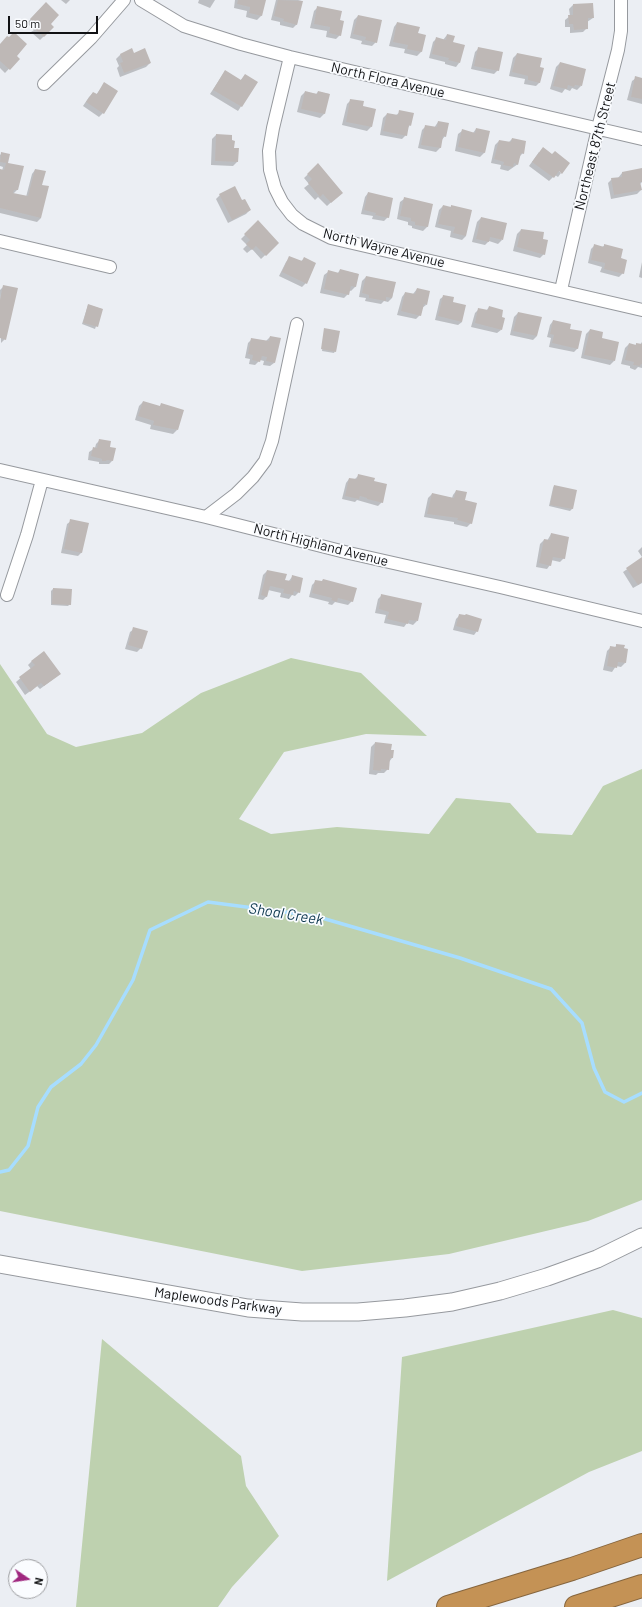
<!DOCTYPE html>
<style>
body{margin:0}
#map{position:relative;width:642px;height:1607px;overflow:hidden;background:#ebeef3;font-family:Barlow,sans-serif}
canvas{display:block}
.north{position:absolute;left:8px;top:1559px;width:40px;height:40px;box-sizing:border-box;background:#fafcff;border:1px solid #9d9ea1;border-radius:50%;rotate:103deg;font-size:11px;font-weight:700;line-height:16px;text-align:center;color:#111214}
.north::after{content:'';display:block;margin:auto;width:14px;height:18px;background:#9f277f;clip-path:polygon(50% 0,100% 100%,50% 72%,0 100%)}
.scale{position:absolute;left:8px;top:16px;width:90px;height:18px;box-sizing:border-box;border:2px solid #111214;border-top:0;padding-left:5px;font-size:12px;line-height:14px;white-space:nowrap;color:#111214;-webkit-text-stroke:3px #fafcff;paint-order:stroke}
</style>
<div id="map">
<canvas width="642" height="1607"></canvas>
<div class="north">N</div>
<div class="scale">50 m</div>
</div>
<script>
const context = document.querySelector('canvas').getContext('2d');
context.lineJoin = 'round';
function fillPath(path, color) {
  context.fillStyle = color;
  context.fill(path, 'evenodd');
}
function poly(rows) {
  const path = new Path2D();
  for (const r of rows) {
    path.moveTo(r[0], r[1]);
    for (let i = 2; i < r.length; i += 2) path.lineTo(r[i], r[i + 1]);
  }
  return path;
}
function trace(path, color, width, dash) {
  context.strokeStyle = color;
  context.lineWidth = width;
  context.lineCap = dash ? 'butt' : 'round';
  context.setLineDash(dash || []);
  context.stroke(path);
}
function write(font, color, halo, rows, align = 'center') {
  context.font = font + ' Barlow,sans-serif';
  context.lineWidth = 3.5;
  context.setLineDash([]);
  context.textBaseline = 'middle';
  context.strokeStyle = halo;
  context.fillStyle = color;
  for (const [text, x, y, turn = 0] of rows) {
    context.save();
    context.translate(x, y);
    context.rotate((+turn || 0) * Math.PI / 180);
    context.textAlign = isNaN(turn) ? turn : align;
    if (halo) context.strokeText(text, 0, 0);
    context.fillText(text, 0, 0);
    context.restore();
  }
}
fillPath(poly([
 [291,658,361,673,427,736,366,734,284,752,239,819,271,834,337,827,429,834,456,798,510,803,537,833,572,835,603,786,642,769,642,1200,588,1221,449,1254,302,1271,0,1211,0,664,47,734,76,747,142,733,201,693],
 [613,1310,642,1318,642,1451,589,1472,387,1581,402,1357],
 [102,1339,241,1456,246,1486,279,1536,232,1587,218,1607,76,1607]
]), '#bed1af');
fillPath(poly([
 [61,0,70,0,66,4],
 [199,0,215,0,210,8,198,3],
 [235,0,265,0,261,16,257,20,246,17,247,11,234,8],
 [276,0,298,0,302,1,297,24,293,28,280,25,280,22,271,20],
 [46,3,49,24,53,27,40,40,31,32,34,30,27,23],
 [573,5,593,18,587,22,587,28,583,32,570,33,570,27,565,27,565,20,570,16,569,9],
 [318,7,338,21,340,35,336,39,326,37,327,31,310,28,314,11],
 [358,16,376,42,372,46,361,44,362,41,350,38,354,20],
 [397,23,417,34,424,36,421,52,417,56,404,53,405,49,389,46,394,27],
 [447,35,452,43,459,63,456,67,445,64,445,62,429,58,433,42,437,38,443,40],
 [9,39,15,56,18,59,5,73,0,68,0,45],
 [479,48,498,70,494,74,471,69,475,52],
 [132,49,133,54,150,63,146,67,120,77,117,68,119,66,116,59,120,55],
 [517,54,539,68,540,82,536,86,524,84,525,79,509,76,513,58],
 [560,63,581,86,577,90,572,88,570,91,565,89,562,93,550,89,556,67],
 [225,71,240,81,245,75,257,82,238,111,210,94],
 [636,78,642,79,642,104,627,100,632,81],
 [105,83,103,113,99,117,83,106,89,97,93,93,96,95],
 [305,92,316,94,318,92,329,94,324,114,320,118,297,112,301,96],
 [351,100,362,107,371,127,367,131,342,125,347,104],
 [400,112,410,125,407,129,406,135,402,139,380,135,383,118,387,114,395,116],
 [438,122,445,136,441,141,440,148,436,152,418,148,422,130,426,126,434,128],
 [476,129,488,132,484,153,480,157,455,151,458,134,462,131,473,133],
 [216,135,231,141,237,162,233,166,211,165,212,139],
 [512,139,523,153,519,157,518,164,508,171,500,169,501,165,491,163,495,145,499,141,508,143],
 [539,152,561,173,558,177,555,175,549,181,529,166],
 [2,153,17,190,13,194,26,197,32,174,35,170,41,185,41,218,37,222,0,213,0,170,2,171,3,167,0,166,0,155],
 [318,165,341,193,327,206,318,197,315,200,304,188,309,184,304,178],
 [622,173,642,175,642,182,640,184,641,190,637,194,611,199,608,183,612,179,618,178],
 [235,188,242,202,250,210,246,214,228,223,216,199,220,195],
 [368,193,388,217,384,221,372,219,373,216,361,214,365,197],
 [404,199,432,205,427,227,423,231,412,228,412,226,408,225,408,222,397,219,400,202],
 [443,206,450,208,451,206,466,236,462,240,450,237,451,231,435,227,439,210],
 [481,218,502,240,498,244,489,241,485,245,472,242,477,222],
 [258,222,278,243,261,259,252,249,247,253,243,249,247,245,241,239],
 [521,230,542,240,544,254,540,258,513,251,517,234],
 [595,245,602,247,605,245,619,259,623,273,619,277,600,272,602,267,588,263,591,249],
 [290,258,301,261,304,259,306,283,302,287,279,276,286,262],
 [642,262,642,278,639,277],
 [340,270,358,274,355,287,351,291,349,290,348,294,344,298,320,293,324,275,328,272,337,274],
 [366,277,395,283,392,298,388,302,384,301,381,304,365,301,366,298,359,297,362,281],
 [4,286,5,339,1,343,0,290],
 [417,289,426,305,422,308,420,315,416,319,397,315,402,297,405,293,413,294],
 [444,296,452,303,462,322,458,325,435,320,440,299],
 [88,305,102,309,95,329,82,324],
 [489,307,501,330,497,333,471,327,475,313,479,309,486,311],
 [518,313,537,336,533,340,510,335,514,317],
 [553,321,569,329,578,348,574,352,549,347,551,338,547,337,550,325],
 [325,330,335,351,334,353,322,351],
 [590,330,601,339,614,361,610,365,581,358,586,334],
 [270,337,274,363,270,366,263,365,264,361,260,360,255,365,249,364,250,359,245,358,248,343,252,339,266,341],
 [642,342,642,368,638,367,635,370,630,368,630,366,621,364,625,348,629,344,635,346,636,344,640,345],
 [143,402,159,407,162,404,177,430,173,434,150,429,151,425,135,420,139,406],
 [100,440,109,448,112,461,109,464,99,464,99,462,88,460,89,452,95,448,96,444],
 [359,475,373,482,382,502,378,506,357,500,355,502,342,499,346,483,349,479,355,479],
 [554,486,576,491,572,509,570,511,549,506,553,488],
 [456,491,464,501,471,523,467,527,454,524,454,522,424,517,428,498,432,494,452,498,453,495],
 [71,521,82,552,78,556,61,553,67,524],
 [551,534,564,558,560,562,551,560,550,565,547,569,536,567,540,544,544,540,547,541],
 [642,547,642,557,638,551],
 [642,559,642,583,633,588,623,572],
 [267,571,284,581,288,582,292,577,299,592,295,596,292,595,289,599,280,597,281,593,268,590,267,596,263,600,258,599,263,575],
 [316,581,352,601,348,605,335,602,332,605,328,604,329,602,309,597,312,585],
 [53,589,70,604,68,606,51,605,51,591],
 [381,596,417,621,413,625,407,623,404,627,384,623,386,615,375,613,378,599],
 [460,615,477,631,474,635,453,630,456,619],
 [134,629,141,648,137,652,125,649,130,632],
 [617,645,625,663,621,667,616,666,612,672,603,670,607,651,611,647,614,648],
 [32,661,56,677,40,689,37,686,25,695,16,682,31,669,28,665],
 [375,743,393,751,392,758,389,762,388,769,384,773,378,773,376,775,369,774,371,747]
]), '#0003');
trace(poly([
 [0,1172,9,1170,28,1146,38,1107,51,1087,81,1064,96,1045,133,980,150,930,208,902,315,916,460,958,551,989,582,1023,594,1068,605,1092,624,1102,642,1093]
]), '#a7ddff', 3.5);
fillPath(poly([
 [238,0,266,0,262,16,249,13,250,7,237,4],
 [278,0,303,1,297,25,283,21,284,19,274,16],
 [46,2,59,15,51,24,54,27,44,37,34,28,37,25,30,19],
 [593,3,594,18,588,18,588,29,574,30,573,24,569,24,568,15,573,15,573,4],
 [317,6,342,11,340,20,344,21,341,36,329,33,330,27,314,24],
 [358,15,382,20,377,43,365,40,366,37,353,34],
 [397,22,420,27,418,33,426,35,422,52,407,49,408,45,393,42],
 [14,32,27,44,17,56,20,59,10,70,0,61,0,44,7,36,9,37],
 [447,34,455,36,453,42,465,45,460,63,448,60,449,58,432,54,436,37,446,40],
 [478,47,503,52,499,71,474,66],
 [132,48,134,53,145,48,151,63,124,73,120,63,123,62,120,54],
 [517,53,542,58,540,67,544,68,540,83,528,80,528,76,512,72],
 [560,62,586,69,582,86,575,85,574,87,568,85,567,89,553,86],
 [225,70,241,80,245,74,258,82,242,107,213,90],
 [635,76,642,78,642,99,631,97],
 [104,82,118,91,104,114,86,102,93,92,97,94],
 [305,91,317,94,318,91,330,94,325,114,301,109],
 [350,99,364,101,363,106,376,109,372,127,346,122],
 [399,110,414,113,411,126,409,125,407,136,383,131,387,113,398,115],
 [438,121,449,123,446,137,443,136,441,148,421,145,425,125,437,127],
 [476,128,490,131,485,153,458,147,462,129,475,133],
 [216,134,232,135,232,140,235,141,234,148,239,148,238,162,215,161],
 [512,138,526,141,524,154,521,153,518,165,514,163,513,167,503,165,504,162,494,159,499,140,511,142],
 [543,147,552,154,555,151,570,163,562,174,559,171,554,178,532,162],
 [1,152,10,154,8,163,24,166,18,190,14,190,13,193,28,196,35,169,46,171,42,185,49,186,41,218,0,208,0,169,4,170,6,163,0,162],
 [318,163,343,193,331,203,323,194,320,197,308,183,312,179,307,174],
 [642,168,642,182,640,182,642,190,614,195,611,178,622,177,622,172],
 [235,186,242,200,245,199,251,210,232,220,219,194],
 [368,192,393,198,389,218,375,215,376,213,364,210],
 [404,197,433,204,428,227,415,225,415,222,411,221,411,218,400,216],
 [443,205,451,207,451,205,472,210,466,236,453,233,455,227,438,224],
 [481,217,507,223,503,240,490,237,489,242,476,239],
 [258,220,279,243,266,256,256,246,252,250,246,244,250,240,244,234],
 [521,229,544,232,543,239,548,240,545,255,517,247],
 [594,244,604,247,604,244,623,249,621,258,627,260,624,274,604,269,605,263,591,260],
 [289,256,302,261,304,257,316,263,307,284,282,272],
 [340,269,359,274,356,287,351,286,349,295,324,289,328,270,339,273],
 [366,276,396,282,392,298,386,297,386,301,369,298,369,295,362,293],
 [3,285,18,288,6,340,0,338,0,300],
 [417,288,430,291,427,305,424,304,421,316,401,311,405,292,415,294],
 [443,295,454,297,453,302,466,305,462,322,438,316],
 [88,304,103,309,98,327,83,323],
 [489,306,503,310,502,317,505,318,502,330,475,323,478,308,488,310],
 [518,312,542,317,537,336,513,331],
 [553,320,571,324,570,329,582,331,578,349,552,343,554,335,550,334],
 [324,328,340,331,336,352,321,349],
 [590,329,603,332,602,338,619,342,615,361,584,355],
 [270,336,281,338,275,363,266,361,267,357,262,356,260,362,252,360,253,355,248,354,251,338,269,341],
 [629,343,636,345,636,343,642,344,642,364,641,364,640,366,633,365,634,362,625,360],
 [143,401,160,406,161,403,184,410,178,430,153,425,154,421,138,416],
 [99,439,111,441,110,447,116,448,113,461,107,460,106,461,102,461,102,459,91,456,93,447,97,448],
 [358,474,375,478,374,481,387,484,383,503,367,499,367,498,360,496,359,499,345,496,349,478,357,479],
 [554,485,577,490,573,509,550,505],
 [456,490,467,492,465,500,477,503,472,524,457,520,458,518,427,514,432,493,454,498],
 [70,519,89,523,82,553,64,549],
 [551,533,569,537,565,559,553,557,551,566,539,563,544,539,550,540],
 [642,557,642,582,638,585,626,568],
 [267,570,287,574,285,580,291,581,292,575,303,578,300,593,294,591,293,595,283,593,284,589,270,586,267,597,261,595],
 [323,579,357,588,353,602,338,598,337,602,331,600,332,598,312,593,315,580,322,581],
 [53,588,72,589,71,605,52,604],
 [381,594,422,603,418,621,409,620,408,624,387,619,389,612,379,609],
 [459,614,465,615,466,614,482,619,478,632,456,626],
 [133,627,148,631,142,649,128,645],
 [616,644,625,645,624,648,628,649,626,663,618,662,617,668,607,666,610,646,616,647],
 [44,651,61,674,44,686,41,683,30,692,19,677,35,665,31,661],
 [375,742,392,744,391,750,394,750,393,758,390,758,389,770,381,769,381,771,373,770]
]), '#beb8b6');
const minor = poly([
 [141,0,184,26,241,44,290,57,642,139],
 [290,57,273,128,269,151,270,170,275,188,282,202,292,215,303,224,331,238,642,310],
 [44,84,91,38,124,0],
 [0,241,110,267],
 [561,290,598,128,618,50,621,31,621,0],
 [0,470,206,517,349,553,500,587,642,621],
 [206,517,236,494,253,477,265,461,272,441,297,324],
 [7,595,27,535,42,480]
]);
const secondary = poly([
 [0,1264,248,1308,302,1312,358,1312,405,1308,452,1302,500,1291,547,1277,597,1259,642,1237]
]);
const motorway = poly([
 [448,1607,572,1569,642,1545],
 [576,1607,642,1586]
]);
trace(minor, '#96999e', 14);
trace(secondary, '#96999e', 19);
trace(motorway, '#85653e', 24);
trace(minor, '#fff', 12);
trace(secondary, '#fff', 17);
trace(motorway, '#c49255', 22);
write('14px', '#111214', '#fafcff', [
 ["North Flora Avenue",388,80,13],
 ["Northeast 87th Street",595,146,-76],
 ["North Wayne Avenue",384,248,14],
 ["North Highland Avenue",321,545,14],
 ["Maplewoods Parkway",218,1301,8]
]);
write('italic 15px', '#0a364d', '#fafcff', [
 ["Shoal Creek",286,914,9]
]);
</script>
